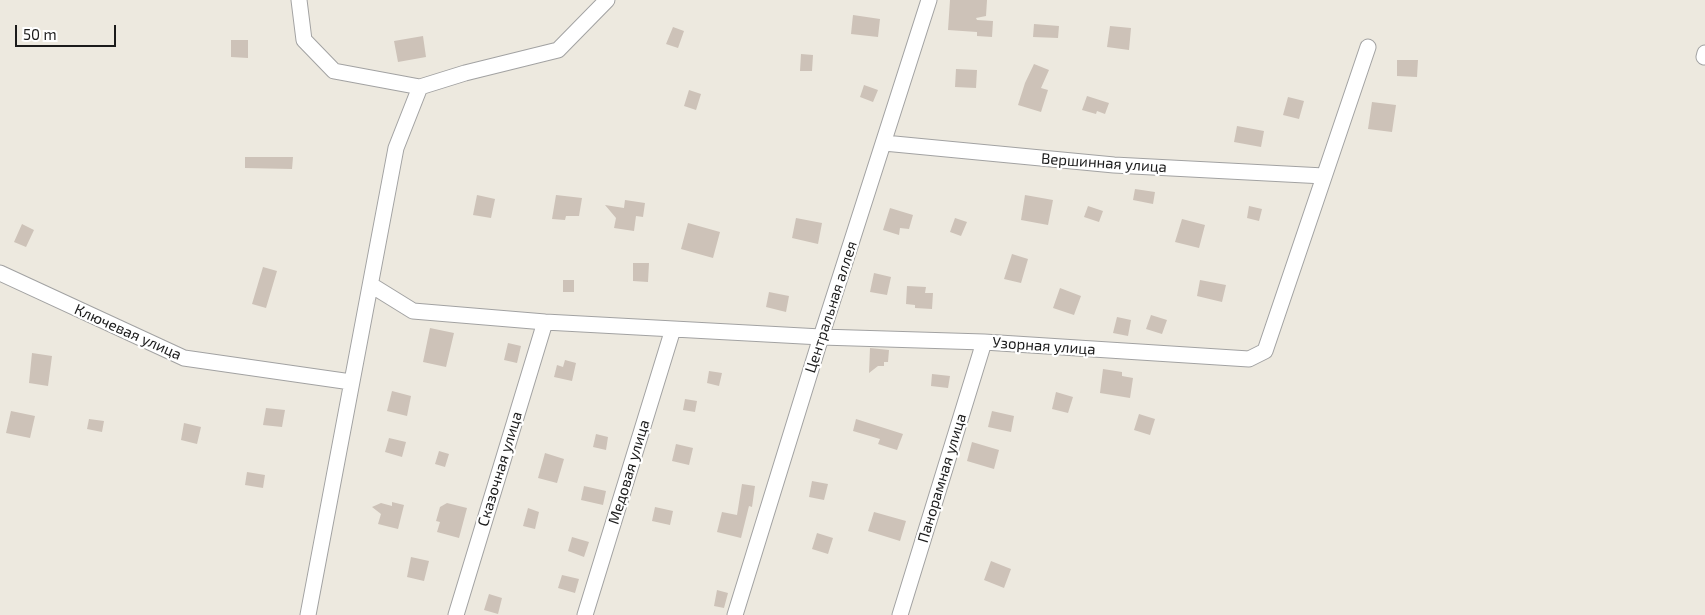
<!DOCTYPE html>
<meta charset="utf-8">
<style>
body{margin:0}
#map{position:relative;width:1705px;height:615px;overflow:hidden;background:#ede9df;font-family:"Exo 2",sans-serif}
canvas{display:block}
.scale{position:absolute;left:15px;top:25px;width:101px;height:22px;box-sizing:border-box;border:2px solid #1b1b1b;border-top:0;padding-left:6px;font-size:15px;line-height:18px;white-space:nowrap;color:#1b1b1b;-webkit-text-stroke:4px #fff;paint-order:stroke}
</style>
<div id="map">
<canvas width="1705" height="615"></canvas>
<div class="scale">50 m</div>
</div>
<script>
const context = document.querySelector('canvas').getContext('2d');
context.lineJoin = 'round';
function fillPath(path, color) {
  context.fillStyle = color;
  context.fill(path, 'evenodd');
}
function poly(rows) {
  const path = new Path2D();
  for (const r of rows) {
    path.moveTo(r[0], r[1]);
    for (let i = 2; i < r.length; i += 2) path.lineTo(r[i], r[i + 1]);
  }
  return path;
}
function trace(path, color, width, dash) {
  context.strokeStyle = color;
  context.lineWidth = width;
  context.lineCap = dash ? 'butt' : 'round';
  context.setLineDash(dash || []);
  context.stroke(path);
}
function write(font, color, halo, rows, align = 'center') {
  context.font = font + ' "Exo 2",sans-serif';
  context.lineWidth = 4.5;
  context.setLineDash([]);
  context.textBaseline = 'middle';
  context.strokeStyle = halo;
  context.fillStyle = color;
  for (const [text, x, y, turn = 0] of rows) {
    context.save();
    context.translate(x, y);
    context.rotate((+turn || 0) * Math.PI / 180);
    context.textAlign = isNaN(turn) ? turn : align;
    if (halo) context.strokeText(text, 0, 0);
    context.fillText(text, 0, 0);
    context.restore();
  }
}
fillPath(poly([
 [950,0,987,0,986,16,976,18,977,20,993,21,992,37,977,36,977,32,948,30],
 [853,15,880,19,878,37,851,34],
 [1034,24,1059,26,1058,38,1033,37],
 [1110,26,1131,28,1129,50,1107,47],
 [673,27,684,31,678,48,666,44],
 [423,36,426,57,398,62,394,41],
 [231,40,248,40,248,58,231,57],
 [801,54,813,55,812,71,800,71],
 [1397,60,1418,60,1417,77,1397,76],
 [1034,64,1049,70,1041,88,1048,90,1041,112,1018,105,1025,83],
 [956,69,977,70,976,88,955,87],
 [864,85,878,90,873,102,860,97],
 [689,90,701,94,696,110,684,106],
 [1087,96,1109,103,1105,114,1097,111,1096,114,1082,110],
 [1288,97,1304,101,1299,119,1283,115],
 [1372,102,1396,105,1392,132,1368,129],
 [1237,126,1264,131,1261,147,1234,142],
 [245,157,293,157,292,169,245,168],
 [1135,189,1155,192,1153,204,1133,200],
 [477,195,495,199,491,218,473,215],
 [556,195,582,198,579,216,566,216,565,220,552,219],
 [1025,195,1053,200,1048,225,1021,220],
 [625,200,645,203,643,217,636,216,634,231,614,228,616,218,605,205,624,208],
 [1088,206,1103,211,1099,222,1084,217],
 [1249,206,1262,209,1259,221,1247,218],
 [890,208,913,215,909,229,900,228,899,235,883,230],
 [796,218,822,223,818,244,792,238],
 [955,218,967,222,961,236,950,232],
 [1182,219,1205,225,1199,248,1175,242],
 [688,223,720,232,713,258,681,249],
 [22,224,34,230,26,247,14,242],
 [1012,254,1028,259,1021,283,1004,279],
 [633,263,649,263,648,282,633,281],
 [263,267,277,271,266,308,252,304],
 [874,273,891,277,887,295,870,292],
 [563,280,574,280,574,292,563,292],
 [1200,280,1226,285,1222,302,1197,296],
 [907,286,926,287,925,293,933,293,932,309,915,308,915,305,906,304],
 [1060,288,1081,296,1074,315,1053,308],
 [769,292,789,296,786,312,766,307],
 [1151,315,1167,320,1162,334,1146,329],
 [1117,317,1131,320,1128,336,1113,333],
 [430,328,454,333,446,367,423,362],
 [508,343,521,346,517,363,504,360],
 [870,348,889,350,888,362,884,362,884,366,878,366,869,373],
 [32,353,52,356,48,386,29,383],
 [565,360,576,363,572,381,554,377,557,365,563,367],
 [1103,369,1122,372,1122,376,1133,378,1130,398,1100,393],
 [709,371,722,373,719,386,707,383],
 [932,374,950,376,948,388,931,386],
 [392,391,411,396,407,416,387,411],
 [1056,392,1073,397,1068,413,1052,409],
 [685,399,697,401,695,412,683,410],
 [266,408,285,410,282,427,263,425],
 [11,411,35,416,30,438,6,433],
 [992,411,1014,416,1011,432,988,427],
 [1139,414,1155,419,1150,435,1134,430],
 [89,419,104,421,102,432,87,429],
 [856,419,903,434,897,450,878,444,880,439,853,431],
 [184,423,201,427,197,444,181,440],
 [596,434,608,437,606,450,593,447],
 [389,438,406,442,402,457,385,452],
 [972,442,999,450,994,469,967,461],
 [676,444,693,448,689,465,672,461],
 [439,451,449,454,445,467,435,464],
 [545,453,564,459,557,483,538,478],
 [247,472,265,475,263,488,245,485],
 [812,481,828,484,824,500,809,497],
 [742,484,755,486,752,507,749,506,741,538,717,532,722,512,737,515],
 [584,486,606,491,603,505,581,500],
 [392,502,404,505,398,529,378,524,381,514,372,507,381,503,392,506],
 [447,503,467,508,459,538,437,532,440,522,436,521,440,507],
 [655,507,673,511,670,525,652,521],
 [528,508,539,512,535,529,523,526],
 [874,512,906,521,900,541,868,531],
 [817,533,833,538,828,554,812,549],
 [572,537,589,542,584,557,568,551],
 [411,557,429,561,424,581,407,577],
 [991,561,1011,569,1004,588,984,580],
 [562,575,579,579,575,593,558,588],
 [717,590,728,593,724,608,714,606],
 [489,594,502,598,498,614,484,610]
]), '#cdc2b8');
const minor = poly([
 [299,0,304,40,334,71,420,87],
 [1704,57,1705,53],
 [884,143,1114,165,1324,176],
 [0,273,184,358,351,382],
 [371,285,413,311,545,322,821,337,984,342,1249,359,1265,351,1368,47],
 [308,615,396,148,420,87,465,73,558,50,607,0],
 [456,615,545,322],
 [585,615,673,329],
 [735,615,821,337,929,0],
 [900,615,984,342]
]);
trace(minor, '#a2a2a2', 17);
trace(minor, '#fff', 15);
write('15px', '#1b1b1b', '#fff', [
 ["Вершинная улица",1104,163,4],
 ["Центральная аллея",831,307,-72],
 ["Ключевая улица",128,332,24],
 ["Узорная улица",1044,346,4],
 ["Сказочная улица",500,469,-73],
 ["Медовая улица",629,472,-73],
 ["Панорамная улица",942,478,-73]
]);
</script>
